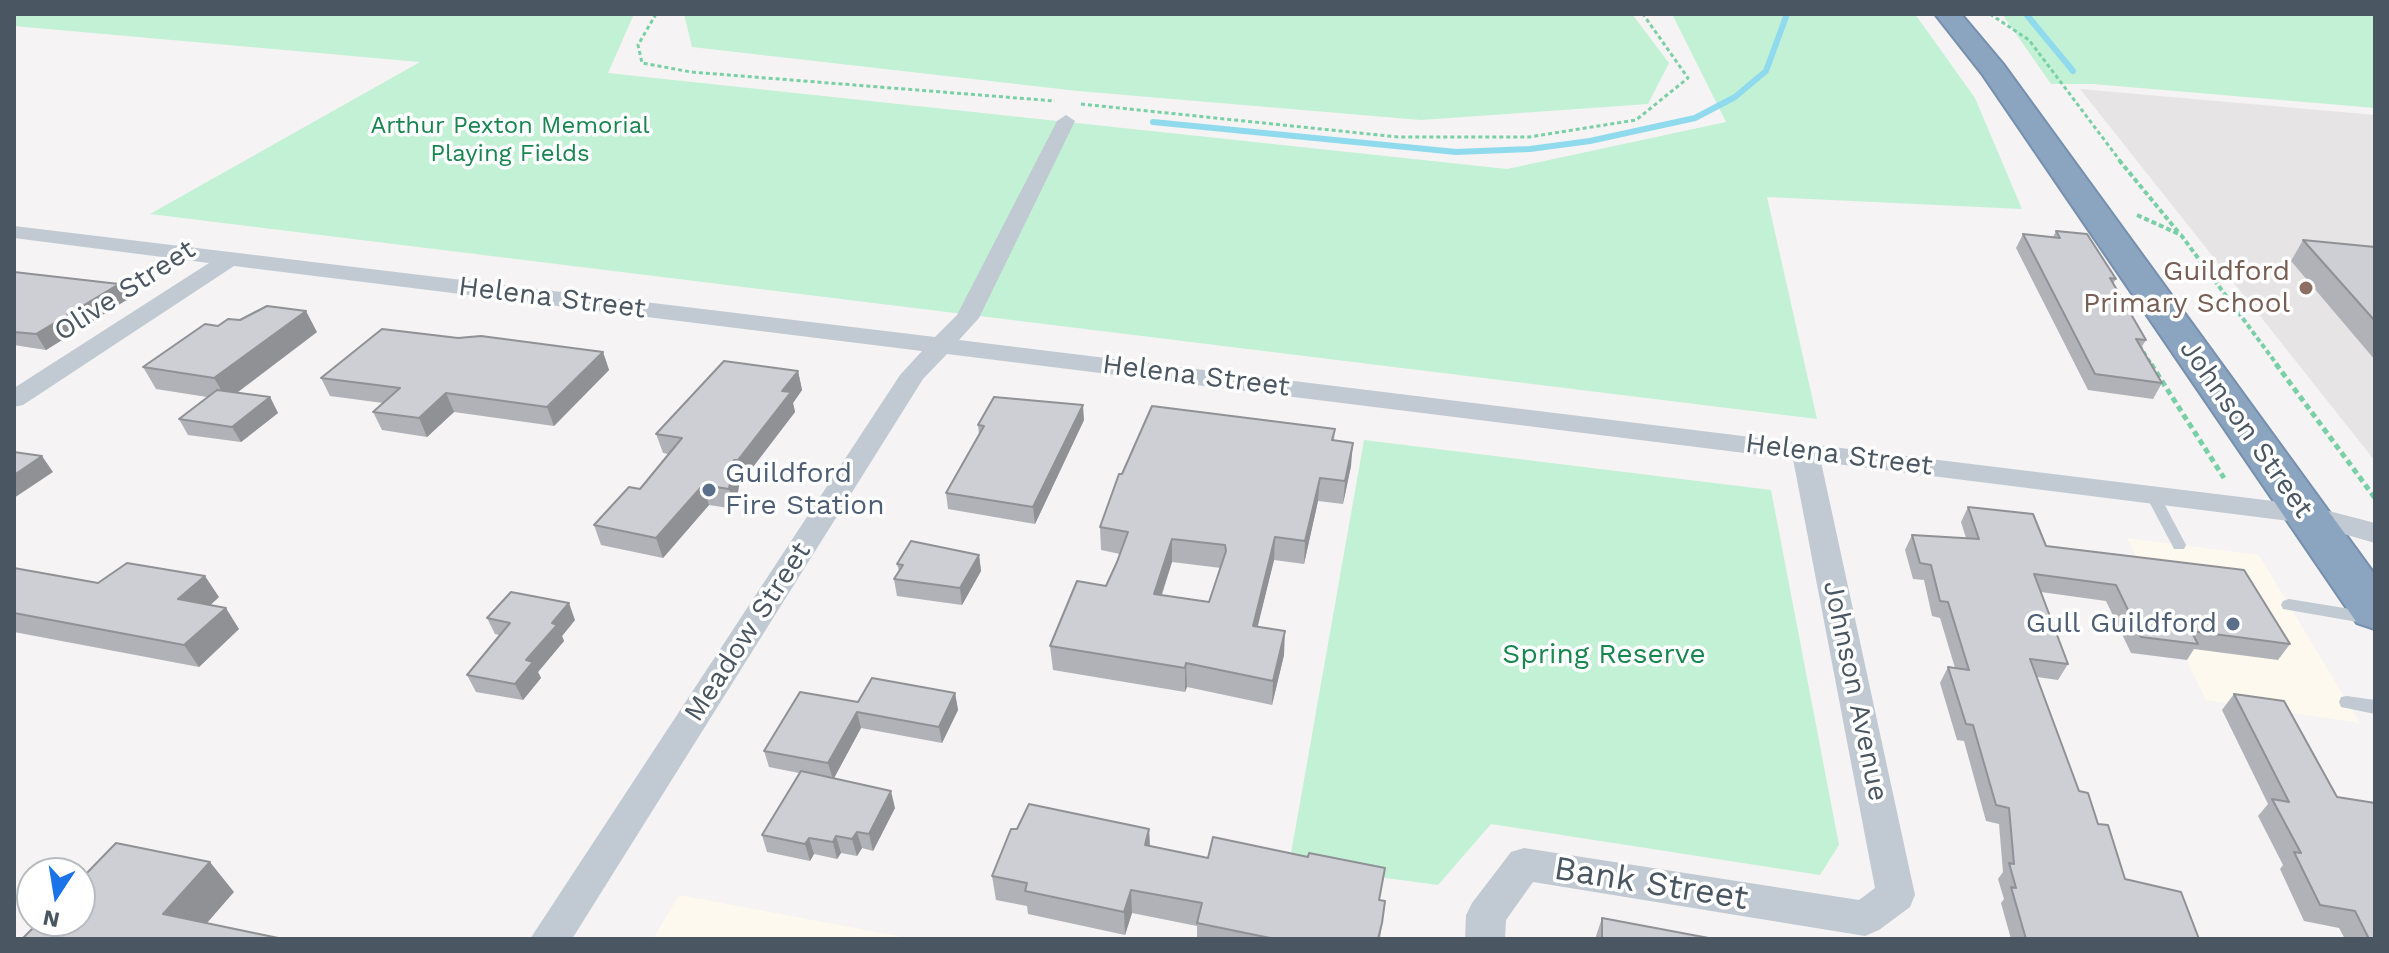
<!DOCTYPE html>
<style>
body{margin:0}
#map{position:relative;width:2389px;height:953px;overflow:hidden;background:#f5f3f3;font-family:"Work Sans",sans-serif}
canvas{display:block}
.frame{position:absolute;inset:0;border:16px solid #4a5661;pointer-events:none}
.north{position:absolute;left:16px;top:857px;width:80px;height:80px;box-sizing:border-box;background:#fff;border:2px solid #b7bbc0;border-radius:50%;rotate:192deg;font-size:22px;font-weight:700;line-height:32px;text-align:center;color:#4a5661}
.north::after{content:'';display:block;margin:auto;width:28px;height:36px;background:#1a73e8;clip-path:polygon(50% 0,100% 100%,50% 72%,0 100%)}
</style>
<div id="map">
<canvas width="2389" height="953"></canvas>
<div class="frame"></div>
<div class="north">N</div>
</div>
<script>
const context = document.querySelector('canvas').getContext('2d');
context.lineJoin = 'round';
function fillPath(path, color) {
  context.fillStyle = color;
  context.fill(path, 'evenodd');
}
function poly(rows) {
  const path = new Path2D();
  for (const r of rows) {
    path.moveTo(r[0], r[1]);
    for (let i = 2; i < r.length; i += 2) path.lineTo(r[i], r[i + 1]);
  }
  return path;
}
function trace(path, color, width, dash) {
  context.strokeStyle = color;
  context.lineWidth = width;
  context.lineCap = dash ? 'butt' : 'round';
  context.setLineDash(dash || []);
  context.stroke(path);
}
function write(font, color, halo, rows, align = 'center') {
  context.font = font + ' "Work Sans",sans-serif';
  context.lineWidth = 7;
  context.setLineDash([]);
  context.textBaseline = 'middle';
  context.strokeStyle = halo;
  context.fillStyle = color;
  for (const [text, x, y, turn = 0] of rows) {
    context.save();
    context.translate(x, y);
    context.rotate((+turn || 0) * Math.PI / 180);
    context.textAlign = isNaN(turn) ? turn : align;
    if (halo) context.strokeText(text, 0, 0);
    context.fillText(text, 0, 0);
    context.restore();
  }
}
fillPath(poly([
 [2127,538,2259,555,2360,723,2206,700],
 [679,895,914,939,653,939]
]), '#fdf9ef');
fillPath(poly([
 [2080,89,2375,115,2375,461]
]), '#e6e4e5');
fillPath(poly([
 [14,14,634,14,608,73,1507,169,1726,122,1672,14,1915,14,1975,98,2022,209,1767,197,1817,419,150,214,420,62,14,26],
 [684,14,1632,14,1669,63,1648,104,1421,120,1078,91,692,47],
 [2002,14,2375,14,2375,108,2093,84,2051,84],
 [1364,440,1771,490,1839,845,1820,875,1491,824,1438,885,1289,865]
]), '#c3f1d5');
trace(poly([
 [2026,14,2073,71],
 [1153,122,1456,152,1530,149,1590,141,1695,118,1735,97,1766,71,1787,14]
]), '#90daee', 6);
const highway = poly([
 [1935,14,1961,14,2003,64,2375,575,2375,629,2357,623,1983,75,1935,14]
]);
trace(highway, '#7690ad', 4);
trace(poly([
 [656,14,638,45,642,63,691,72,1055,101],
 [1990,14,2029,40,2121,162],
 [1081,104,1398,137,1529,137,1636,120,1688,78,1643,14]
]), '#7ad0a6', 3, [4, 3]);
trace(poly([
 [2119,160,2179,233],
 [2137,215,2181,235,2278,366],
 [2177,274,2211,277],
 [2139,345,2152,366]
]), '#7ad0a6', 4, [5, 3]);
trace(poly([
 [2151,364,2224,478],
 [2276,364,2375,498]
]), '#7ad0a6', 5, [6, 4]);
fillPath(poly([
 [2152,489,2159,494,2186,545,2184,549,2174,549,2172,545,2145,494,2152,489],
 [2289,599,2375,613,2375,625,2283,609,2281,605,2283,601,2289,599],
 [2347,696,2375,700,2375,714,2341,707,2339,702,2341,697,2347,696]
]), '#c1cad2');
fillPath(poly([
 [1066,115,1075,121,979,318,959,340,2306,505,2375,523,2375,543,2305,523,1821,462,1915,895,1910,907,1879,930,1865,936,1533,882,1506,920,1505,939,1465,939,1466,915,1472,903,1511,852,1524,848,1859,900,1875,888,1793,459,947,354,923,379,572,939,530,939,900,375,922,351,234,266,23,405,14,407,14,388,209,263,14,238,14,226,935,337,957,315,1057,121,1066,115]
]), '#c1cad2');
fillPath(highway, '#8ba5c1');
fillPath(poly([
 [2056,231,2116,279,2113,284,2146,340,2141,348,2162,383,2153,399,2088,390,2016,248,2023,234,2053,237],
 [2303,240,2375,247,2375,360,2291,261],
 [14,272,128,299,46,350,14,345],
 [317,332,237,393,270,397,278,413,241,442,188,435,179,419,207,397,156,389,143,367],
 [458,338,603,352,609,370,554,426,454,412,427,437,382,430,373,412,383,403,330,396,321,378],
 [798,371,802,390,793,403,795,412,743,480,740,480,735,509,709,505,663,558,601,545,594,525,640,489,668,454,663,453,656,434],
 [1084,420,1035,524,948,509,946,493,979,435,978,425],
 [1335,429,1334,440,1351,466,1343,504,1318,501,1304,564,1274,560,1257,627,1284,655,1272,705,1187,687,1185,692,1053,670,1050,646,1106,586,1120,554,1101,550,1100,527,1122,474],
 [1172,562,1221,568,1209,602,1162,595],
 [1968,507,2046,546,2290,644,2278,660,2194,649,2187,660,2131,653,2106,601,2041,592,2068,664,2058,680,2037,677,2079,791,2098,824,2125,879,2199,939,2011,939,2001,903,2004,899,1998,879,2003,872,1999,824,1986,821,1964,741,1957,740,1940,683,1948,667,1955,668,1940,618,1932,616,1924,580,1913,579,1905,550,1912,535,1966,538,1961,522],
 [979,555,981,571,962,605,897,596,894,579,899,571,897,564],
 [14,568,98,583,219,597,210,605,239,629,199,667,14,632],
 [487,618,575,620,562,636,564,641,538,672,541,678,523,700,476,692,467,675,499,635,495,634],
 [955,693,958,710,942,743,861,728,834,778,895,808,873,851,862,848,857,856,841,853,837,859,814,854,810,861,767,852,762,835,799,773,769,767,764,751,858,702],
 [2234,694,2375,939,2345,939,2339,928,2304,921,2280,869,2283,865,2258,816,2268,804,2222,710],
 [1149,829,1150,846,1385,901,1380,939,1197,939,1197,926,1132,913,1125,935,1028,914,1027,906,996,900,992,876],
 [1602,918,1714,939,1595,939]
]), '#b0b2b7');
fillPath(poly([
 [119,284,128,299,46,350,36,334],
 [306,311,317,332,227,400,214,378],
 [603,352,609,370,554,426,547,407],
 [798,371,802,390,793,403,795,412,743,480,738,460,782,391],
 [446,393,454,412,427,437,419,418],
 [270,397,278,413,241,442,232,427],
 [1083,405,1084,420,1035,524,1033,507],
 [1353,443,1351,466,1343,504,1345,481],
 [42,456,53,472,14,498,14,475],
 [734,460,740,480,735,509,729,489],
 [1320,478,1318,501,1304,564,1305,541],
 [703,485,709,505,663,558,656,538],
 [1275,537,1274,560,1252,650,1253,626],
 [1172,539,1172,562,1154,617,1154,594],
 [979,555,981,571,962,605,960,588],
 [205,576,219,597,193,621,178,599],
 [569,603,575,620,562,636,564,641,538,672,541,678,523,700,515,684,526,660,552,623],
 [226,608,239,629,199,667,184,645],
 [1285,631,1284,655,1272,705,1273,681],
 [1186,663,1187,687,1185,692,1185,668],
 [955,693,958,710,942,743,939,727],
 [857,712,861,728,833,780,828,763],
 [891,791,895,808,873,851,869,834],
 [1149,829,1150,853,1145,845],
 [857,832,862,848,857,856,852,839],
 [836,836,841,853,837,859,833,842],
 [809,838,814,854,810,861,805,844],
 [210,862,234,892,193,939,163,914],
 [1131,890,1132,913,1125,935,1124,912]
]), '#909195');
const building = poly([
 [2056,231,2087,234,2116,279,2110,278,2146,340,2136,339,2162,383,2095,374,2023,234,2060,238,2056,231],
 [2303,240,2375,247,2375,321,2303,240],
 [14,272,119,284,36,334,14,332,14,272],
 [267,306,306,311,214,378,143,367,205,324,218,326,228,319,240,320,267,306],
 [382,329,458,338,481,336,603,352,547,407,446,393,419,418,373,412,400,388,321,378,382,329],
 [724,361,798,371,782,391,791,392,738,460,734,460,729,489,703,485,656,538,594,525,629,487,640,489,682,438,656,434,724,361],
 [217,390,270,397,232,427,179,419,217,390],
 [994,397,1083,405,1033,507,946,493,984,426,978,425,994,397],
 [1152,406,1335,429,1332,440,1353,443,1345,481,1320,478,1305,541,1275,537,1253,626,1285,631,1273,681,1186,663,1185,668,1050,646,1077,581,1106,586,1117,562,1128,532,1100,527,1119,474,1122,474,1152,406],
 [1172,539,1225,545,1226,551,1209,602,1154,594,1172,539],
 [14,452,42,456,14,475,14,452],
 [1968,507,2033,514,2046,546,2244,570,2290,644,2191,631,2198,644,2141,637,2116,585,2034,574,2068,664,2030,659,2079,791,2088,793,2098,824,2108,825,2125,879,2181,892,2199,939,2026,939,2011,887,2016,888,2009,863,2014,864,2009,808,1996,805,1973,725,1966,724,1948,667,1969,670,1948,602,1940,601,1931,565,1920,563,1912,535,1979,539,1968,507],
 [911,541,979,555,960,588,894,579,903,565,897,564,911,541],
 [127,563,205,576,178,599,226,608,184,645,14,613,14,568,98,583,127,563],
 [511,592,569,603,552,623,557,625,526,660,533,662,515,684,467,675,510,623,487,618,511,592],
 [872,678,955,693,939,727,857,712,828,763,764,751,800,692,858,702,872,678],
 [2234,694,2284,701,2337,797,2375,803,2375,939,2369,939,2355,911,2320,905,2294,852,2301,853,2272,799,2289,802,2234,694],
 [801,771,891,791,869,834,857,832,852,839,836,836,833,842,809,838,805,844,762,835,801,771],
 [1029,804,1149,829,1145,845,1208,858,1213,837,1308,857,1309,853,1385,868,1379,900,1385,901,1382,923,1378,939,1275,939,1197,923,1202,903,1131,890,1124,912,1025,891,1027,883,992,876,1011,829,1017,829,1029,804],
 [116,843,210,862,163,914,283,939,22,939,40,921,80,921,80,880,116,843],
 [1602,918,1714,939,1602,939,1602,918]
]);
fillPath(building, '#cdcfd5');
trace(building, '#909195', 2);
for (const [x, y, r, color] of [
 [2306,288,8,"#8d6e63"],
 [709,490,8,"#5c6f8a"],
 [2233,624,8,"#5c6f8a"]
]) {
  const dot = new Path2D();
  dot.arc(x, y, r, 0, 2 * Math.PI);
  context.fillStyle = color;
  context.fill(dot);
  trace(dot, '#fff', 3);
}
write('24px', '#17864f', '#fff', [
 ["Arthur Pexton Memorial",510,126],
 ["Playing Fields",510,154]
]);
write('28px', '#785e54', '#fff', [
 ["Guildford",2290,272],
 ["Primary School",2290,304]
], 'right');
write('28px', '#4a5661', '#fff', [
 ["Olive Street",125,291,-33],
 ["Helena Street",552,298,7],
 ["Helena Street",1196,376,7],
 ["Johnson Street",2246,429,55],
 ["Helena Street",1839,455,7],
 ["Meadow Street",748,632,-57],
 ["Johnson Avenue",1855,691,78]
]);
write('28px', '#4e5e75', '#fff', [
 ["Guildford",725,474],
 ["Fire Station",725,506],
 ["Gull Guildford",2217,624,"right"]
], 'left');
write('28px', '#17864f', '#fff', [
 ["Spring Reserve",1604,655]
]);
write('34px', '#4a5661', '#fff', [
 ["Bank Street",1651,884,9]
]);
</script>
